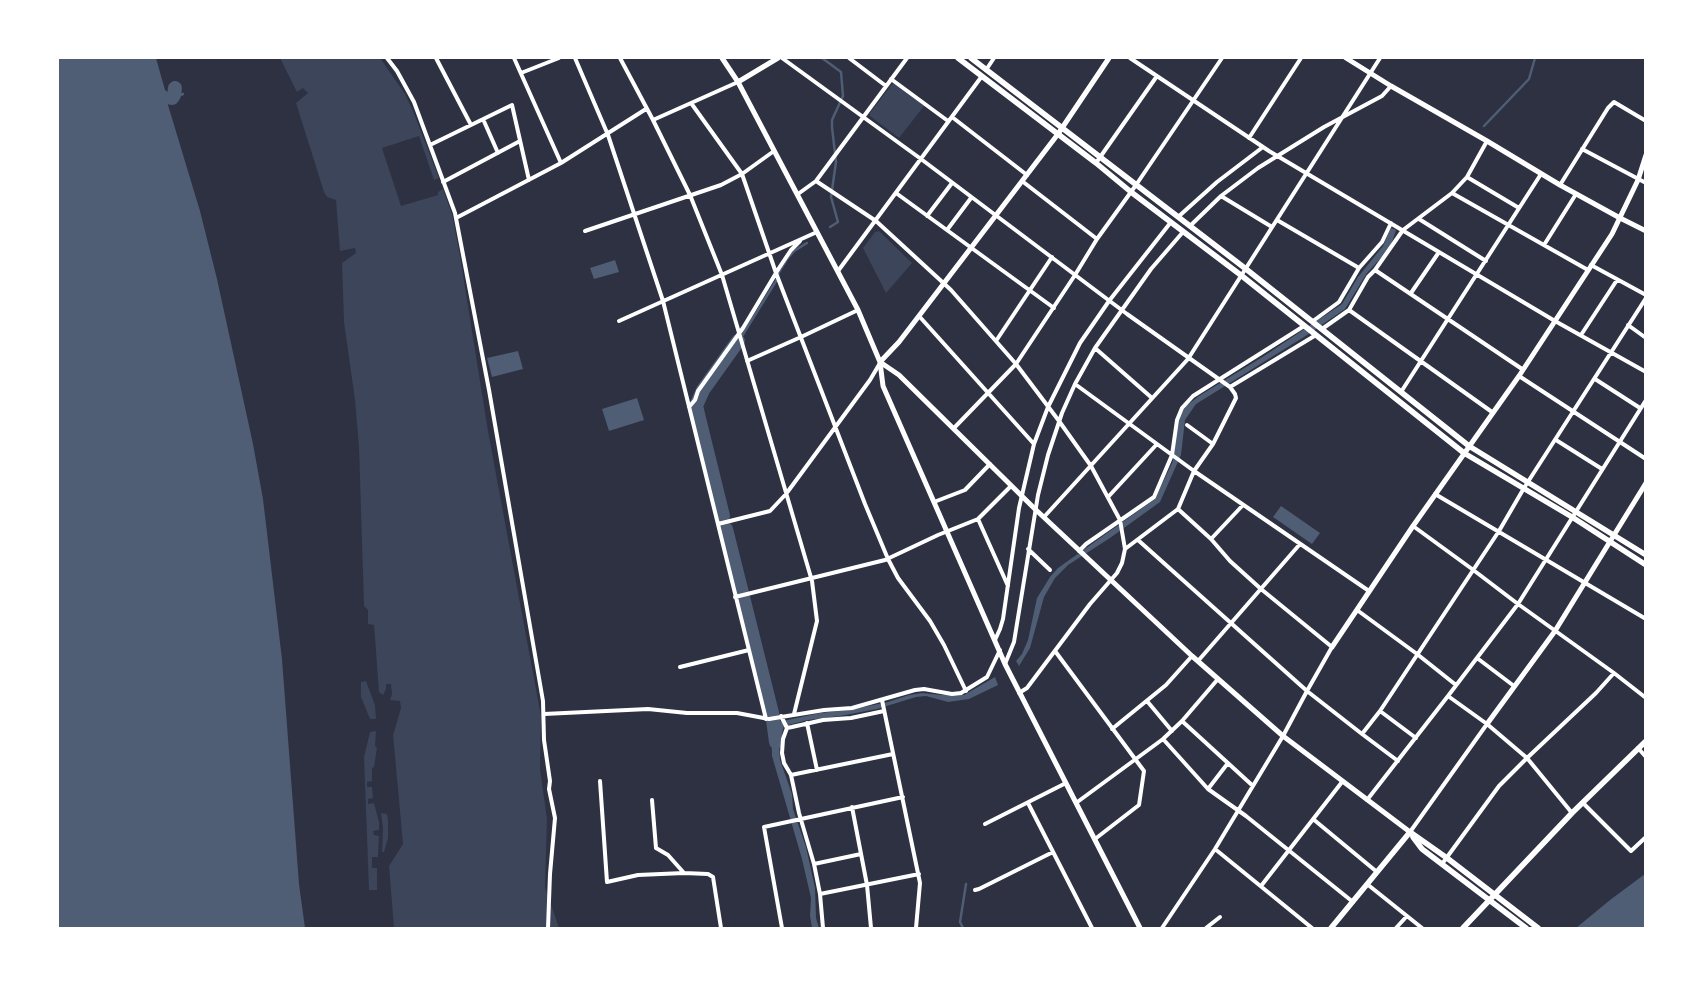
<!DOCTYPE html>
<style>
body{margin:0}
#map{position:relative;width:1703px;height:986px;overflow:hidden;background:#2d3142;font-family:"Sofia Sans Condensed",sans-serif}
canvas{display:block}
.frame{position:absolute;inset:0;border:59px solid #fff;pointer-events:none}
</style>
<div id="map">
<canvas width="1703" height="986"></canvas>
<div class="frame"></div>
</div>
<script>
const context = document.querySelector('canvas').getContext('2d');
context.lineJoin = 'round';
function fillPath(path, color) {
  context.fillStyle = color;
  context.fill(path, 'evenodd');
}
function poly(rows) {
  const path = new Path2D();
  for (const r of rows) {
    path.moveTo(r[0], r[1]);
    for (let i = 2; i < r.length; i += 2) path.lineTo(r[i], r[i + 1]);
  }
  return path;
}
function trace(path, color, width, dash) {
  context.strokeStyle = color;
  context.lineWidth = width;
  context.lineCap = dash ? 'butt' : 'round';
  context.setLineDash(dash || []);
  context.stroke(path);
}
fillPath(poly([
 [280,58,380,58,405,94,413,111,439,178,434,180,419,136,382,148,401,206,438,195,438,192,443,189,452,214,460,256,488,431,541,716,540,769,547,819,545,887,559,928,394,928,389,866,403,844,393,735,401,708,400,701,390,700,392,694,391,684,386,684,386,689,383,695,379,692,374,625,368,624,368,610,364,606,359,447,355,400,344,322,342,263,356,253,355,248,340,251,336,200,327,197,324,192,296,103,308,93,303,88,297,92],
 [892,84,895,84,924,106,899,138,870,116,870,113],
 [879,231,912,263,886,293,863,248,875,232],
 [366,681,375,705,376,719,370,719,361,697,361,682],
 [376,731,375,746,377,748,374,767,372,768,372,781,367,782,367,787,372,787,373,798,368,799,368,804,374,803,379,822,379,830,373,831,374,835,379,836,378,857,372,857,372,868,377,868,377,890,369,890,364,757,370,732],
 [381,813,387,814,388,820,388,838,384,852,382,852,383,828]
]), '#3c4559');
fillPath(poly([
 [58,58,156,58,165,90,171,95,171,101,168,105,200,211,217,279,253,444,263,499,282,659,299,884,305,928,58,928],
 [1391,228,1396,230,1390,248,1367,273,1345,309,1304,337,1196,404,1185,420,1181,455,1160,502,1110,538,1068,565,1055,578,1044,597,1030,648,1019,666,1016,661,1022,654,1028,640,1037,598,1050,577,1058,568,1155,499,1173,461,1178,419,1186,406,1199,396,1264,356,1342,304,1358,277,1383,246],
 [615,260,619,272,594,279,590,268],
 [518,351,523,369,492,377,487,358],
 [637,398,644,420,609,431,602,409],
 [1281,506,1320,533,1312,544,1273,517],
 [995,677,998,685,969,699,948,702,926,696,916,697,877,709,840,716,808,720,784,726,779,744,780,760,792,794,793,809,806,847,815,888,816,918,819,928,812,928,810,916,811,898,802,859,772,756,771,725,778,722,820,713,849,710,888,702,909,695,922,693,942,695,964,695],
 [1645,874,1645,928,1576,928,1610,900]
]), '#4f5d75');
trace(poly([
 [822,58,841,72,843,96,832,120,832,127,836,162,831,197,838,222,830,227],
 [172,98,183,94],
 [1484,126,1529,79,1535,58],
 [742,336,776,281,779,272,787,259,794,251,807,243],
 [963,928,960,922,966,884]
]), '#4f5d75', 2.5);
trace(poly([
 [172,98,174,95,175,88],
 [723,516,696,406,703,390,738,341],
 [726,529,772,713,776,742]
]), '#4f5d75', 14);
trace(poly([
 [387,58,397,71,414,102,455,213,489,390,543,701,544,740,550,781,549,789,555,818,550,874,548,928],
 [436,58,471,125],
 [514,58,561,163],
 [575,58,608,135,663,301,766,719],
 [620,58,653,120,690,195,722,275,812,581,817,621,794,714],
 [782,58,921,159,1127,314,1230,387,1235,394,1236,398,1213,444,1194,471,1178,509,1125,549],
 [849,58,886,86],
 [1130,58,1269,151,1555,321,1646,372],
 [986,70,994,58],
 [521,73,559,58],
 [891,79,948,121],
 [691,103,742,174,776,273,865,504,888,559,898,578,930,621,944,645,966,691],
 [952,117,1027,175],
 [483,119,498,153],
 [653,120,738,82],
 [1249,138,1301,58],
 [430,145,512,105,529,180],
 [1582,149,1646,183],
 [1096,163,1157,76],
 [1467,177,1519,208],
 [816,181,876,221,951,290,1016,364,1059,421,1091,466,1120,520,1125,549,1122,563,1117,573,1090,604,1027,688,1019,693],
 [1022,181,1097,239],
 [443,182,520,141],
 [1560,185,1608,108,1614,102,1646,121],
 [896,193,1054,308],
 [1452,193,1588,270],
 [798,194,816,181,907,58],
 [1221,196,1272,227],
 [927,216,952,183],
 [1178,217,1217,182,1263,147],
 [456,218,561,163,646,109],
 [1419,219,1486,261],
 [1277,220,1359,268],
 [1190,226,1221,196,1258,168,1324,127,1382,96,1391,86],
 [947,230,971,198],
 [585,231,721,185,742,174,774,151],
 [1544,245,1576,194],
 [1591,265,1646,295],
 [1375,270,1522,369],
 [838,271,982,76],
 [1411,293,1439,252],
 [1349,310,1492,412],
 [919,316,1034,444],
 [619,321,817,232],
 [1313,321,1339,302,1359,268,1382,242,1391,223],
 [1628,325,1646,338],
 [1322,329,1349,310,1368,277,1375,270,1403,230,1452,193,1467,177,1487,141],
 [1581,335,1617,280],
 [996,341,1052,257],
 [1095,348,1152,398],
 [747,361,801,337,858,310],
 [1519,376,1646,459],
 [1595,379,1640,408],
 [1075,384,1194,471,1369,591],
 [1230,387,1316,335],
 [1401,392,1541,174],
 [689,407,695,400,698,391,743,328,779,268,791,250,800,241],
 [1187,425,1213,444],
 [954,428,1016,364,1075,275,1097,239,1136,185,1222,58],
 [1556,440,1602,469],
 [1435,494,1646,619],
 [1109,496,1157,444],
 [934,502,965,490,990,464],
 [1044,517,1188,359,1380,58],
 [978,519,1008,586],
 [718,524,770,511,786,494,870,380,880,363],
 [1413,526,1472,569,1518,604,1614,673,1646,698],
 [1211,539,1243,505],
 [1138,540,1307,691,1362,734,1380,711,1499,531,1524,488,1646,298],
 [1028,549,1050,570],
 [1079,551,1086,544,1154,497,1172,455,1177,420,1182,408,1193,396,1304,326],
 [735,597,885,560,938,535,978,519,1011,486],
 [1357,610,1417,654,1456,685],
 [995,640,1000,629,1003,619,1019,508,1034,444,1048,407,1080,343,1109,301,1171,222],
 [1055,651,1144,771,1139,805,1095,839],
 [1477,658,1514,686],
 [1198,661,1300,544],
 [1005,664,1014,642,1038,495,1048,455,1062,413,1075,384,1095,348,1151,269,1183,232],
 [680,667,749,650],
 [1448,696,1487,724,1527,758,1572,813],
 [882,700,920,883,916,928],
 [1147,701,1172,731],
 [1380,711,1416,738],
 [544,714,648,709,687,713,737,713,769,719,824,710,852,708,915,690,924,689,952,694,961,693,987,677,1000,650],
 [781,716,787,728],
 [1182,721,1253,786],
 [807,723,817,770],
 [1112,729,1166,685,1192,656],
 [1362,734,1398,761],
 [1163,739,1208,789,1246,816,1353,902],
 [1638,748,1646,757],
 [791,775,893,754],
 [600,781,607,882,638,875,684,873,708,874,713,877,721,928],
 [1208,789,1228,763],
 [652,800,656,848,668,855,684,873],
 [1367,800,1448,696,1518,604,1646,400],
 [1028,803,1092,928],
 [1076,803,1163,739,1182,721,1218,679],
 [1583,803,1631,851,1646,837],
 [852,807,867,885,871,928],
 [1313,819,1377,872],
 [985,824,1066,783],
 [1410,832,1487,724],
 [1215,849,1312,928],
 [814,864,861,854],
 [1442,864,1499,786,1527,758,1596,693,1614,673],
 [1367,884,1422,928],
 [1261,886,1342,782],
 [975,890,979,889,1053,852],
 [820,894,919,874],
 [782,928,764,827,903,797],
 [823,928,820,894,814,864,799,813,791,775,784,763,782,753,783,739,787,728,792,727,823,720,851,718,884,711],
 [1162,928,1215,849,1283,736,1307,691,1332,647,1261,589,1230,561,1211,539,1178,509],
 [1206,928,1220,917],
 [1396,928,1407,916]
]), '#fff', 4);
trace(poly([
 [722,58,738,82,858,310,880,362,883,386,1005,664,1140,928],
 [1109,58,1058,134,899,342,880,362,899,375,1035,509,1192,656,1283,736,1410,832],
 [1346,58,1391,86,1487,141,1560,185,1620,218,1646,231],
 [738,82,778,58],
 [1332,647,1413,526,1519,376,1612,234,1638,180,1646,155],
 [1487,724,1555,631,1646,483]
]), '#fff', 5);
trace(poly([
 [958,58,1096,163,1131,192,1242,276,1464,453,1572,517,1646,565],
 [971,58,1246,269,1469,446,1646,555],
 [1410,832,1447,858,1538,928],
 [1413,837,1422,849,1526,928],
 [1331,928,1410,832],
 [1463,928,1572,813,1646,741]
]), '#fff', 5.5);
</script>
